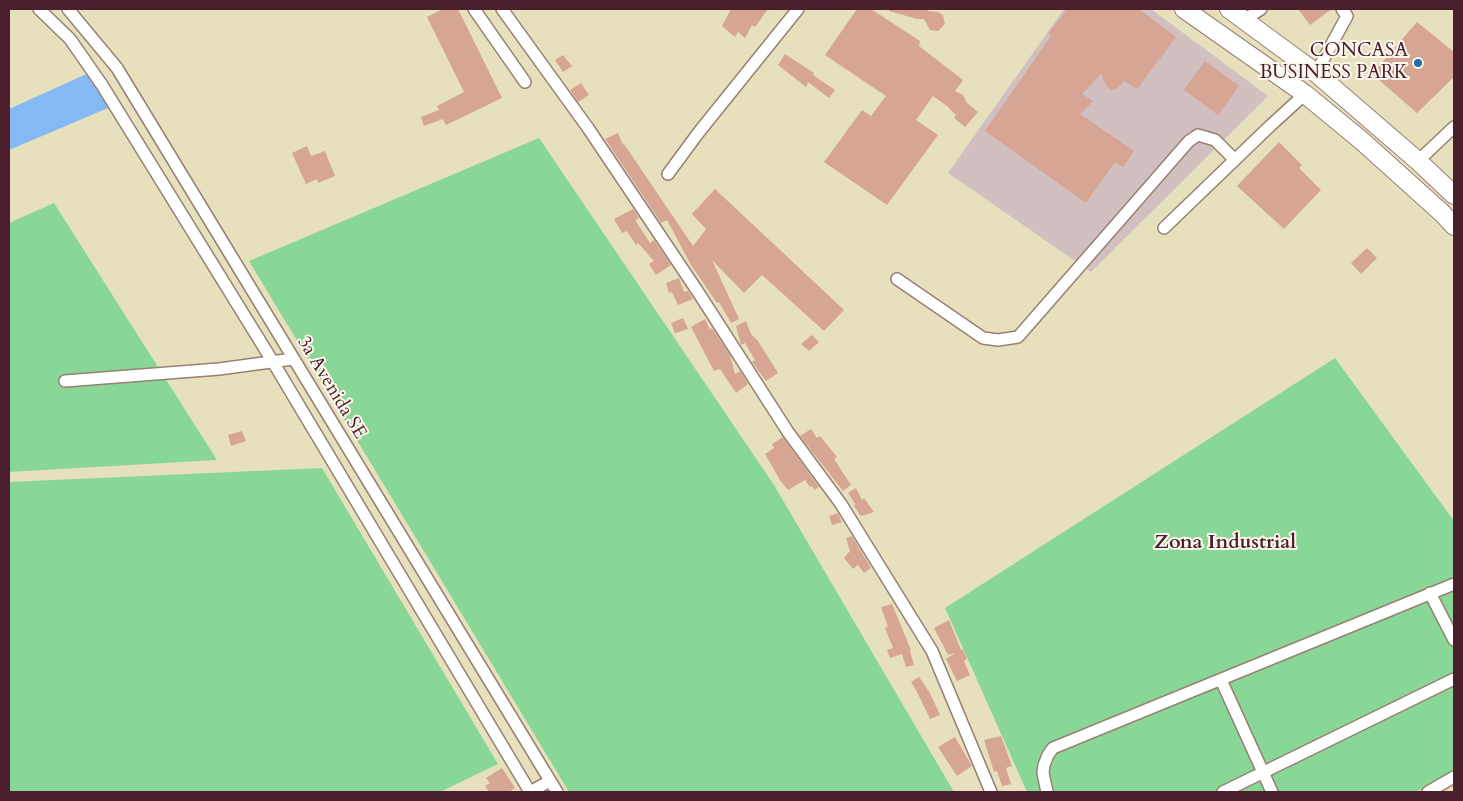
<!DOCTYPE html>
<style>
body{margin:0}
#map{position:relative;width:1463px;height:801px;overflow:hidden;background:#e7e0bd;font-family:Cardo,serif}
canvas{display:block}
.frame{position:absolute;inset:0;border:10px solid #4a1f2b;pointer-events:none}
</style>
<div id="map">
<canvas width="1463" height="801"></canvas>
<div class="frame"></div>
</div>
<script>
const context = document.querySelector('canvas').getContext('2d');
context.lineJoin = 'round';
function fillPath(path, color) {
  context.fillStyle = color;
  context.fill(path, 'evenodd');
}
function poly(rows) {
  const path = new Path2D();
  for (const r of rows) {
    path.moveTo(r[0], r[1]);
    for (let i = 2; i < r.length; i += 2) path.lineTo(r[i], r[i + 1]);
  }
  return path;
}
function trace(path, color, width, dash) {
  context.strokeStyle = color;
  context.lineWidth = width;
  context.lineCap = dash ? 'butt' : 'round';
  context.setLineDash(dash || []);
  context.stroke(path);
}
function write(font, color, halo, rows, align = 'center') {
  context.font = font + ' Cardo,serif';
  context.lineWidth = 4;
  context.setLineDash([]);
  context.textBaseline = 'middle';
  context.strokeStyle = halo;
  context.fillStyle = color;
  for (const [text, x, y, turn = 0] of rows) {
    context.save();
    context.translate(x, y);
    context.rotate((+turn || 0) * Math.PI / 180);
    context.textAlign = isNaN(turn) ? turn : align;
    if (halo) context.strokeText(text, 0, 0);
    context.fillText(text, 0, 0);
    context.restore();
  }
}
fillPath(poly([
 [1064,9,1151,9,1268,96,1091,272,948,173]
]), '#d2bfc0');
fillPath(poly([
 [539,138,774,485,954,792,569,792,249,261],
 [54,203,217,460,9,472,9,223],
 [1335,358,1454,521,1454,777,1415,792,1027,792,945,608],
 [322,468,498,764,440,792,9,792,9,482]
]), '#89d796');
fillPath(poly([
 [91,72,108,108,9,150,9,109]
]), '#84baf3');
fillPath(poly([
 [443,9,458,9,502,98,446,125,443,119,424,126,421,117,439,110,437,106,464,92,427,17],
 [731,9,768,9,755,27,752,25,745,38,738,32,735,37,722,26],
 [857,9,871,9,920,41,919,46,963,80,955,91,963,95,967,103,978,112,965,127,954,118,956,115,947,106,933,96,916,120,938,135,887,205,824,162,862,110,871,116,886,96,825,55],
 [889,9,928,9,928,11,938,12,943,15,945,24,938,31,930,30,924,19,917,19,889,11],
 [1067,9,1139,9,1176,37,1137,89,1124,81,1118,88,1111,90,1107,87,1101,74,1082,94,1093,101,1080,114,1134,151,1123,167,1115,162,1086,203,985,131,1051,36,1048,34],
 [1298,9,1332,9,1310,25],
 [1417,22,1454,52,1454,77,1417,113,1372,74],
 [785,54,814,73,813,75,835,90,829,98,808,82,806,87,778,65],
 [563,55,572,66,563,72,555,60],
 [1205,61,1239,86,1218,115,1184,90],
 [581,83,589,95,578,102,570,90],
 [618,133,623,145,624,144,693,246,706,229,692,214,715,189,844,310,824,331,762,275,744,293,712,260,739,319,731,323,719,302,717,303,691,265,667,220,661,223,605,139],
 [1279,142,1302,165,1299,168,1321,190,1284,229,1237,186],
 [307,146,311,156,325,151,335,176,318,183,317,179,306,184,292,153],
 [633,209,639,218,635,220,650,243,654,240,671,265,656,275,649,264,654,261,638,243,636,245,627,231,622,233,614,219],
 [1367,248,1377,258,1361,274,1351,263],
 [679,278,684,292,688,291,693,299,678,305,672,292,669,293,666,283],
 [683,318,688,329,675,333,671,323],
 [705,319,710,330,712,328,730,355,735,374,740,371,748,384,736,393,720,369,714,371,691,327],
 [746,321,751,334,758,341,778,373,766,381,752,362,755,360,745,343,741,345,736,326],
 [812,335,819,342,809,351,801,344],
 [811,429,817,438,820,436,837,457,834,459,851,485,843,491,800,436],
 [242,431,246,441,231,446,228,435],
 [783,437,819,487,814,490,812,486,810,487,805,480,788,490,780,480,765,454,774,448,772,444],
 [856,488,862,500,864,498,874,512,861,516,854,506,855,504,848,493],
 [838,513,842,522,832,525,829,516],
 [852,536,871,568,864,573,858,565,853,569,844,558,850,551,846,538],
 [892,604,911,650,910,651,914,665,906,667,902,654,890,658,887,650,893,648,885,628,888,627,881,607],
 [949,620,961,650,963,649,967,659,964,661,970,675,957,681,946,659,955,653,948,655,934,628],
 [919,677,930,693,940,715,930,719,917,692,911,682],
 [1001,736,1012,766,1006,768,1011,784,1002,786,997,771,994,772,984,740],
 [955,737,972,766,957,776,938,747],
 [502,768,515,788,509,792,489,792,485,786,490,783,486,778]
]), '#d7a593');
const minor = poly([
 [39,9,70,39,102,85,273,362,530,792,550,781],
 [68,9,117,68,557,792],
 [474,9,525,82],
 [502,9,588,128,698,292,788,432,841,504,932,651,991,792],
 [1244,20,1261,9],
 [1316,73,1347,16,1342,9],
 [1418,161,1454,127],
 [668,174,699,132,798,9],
 [1164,228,1270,126,1305,94],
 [897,279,983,338,998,340,1018,337,1189,141,1198,135,1215,140,1235,160],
 [65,381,219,369,293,359],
 [1430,593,1454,640],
 [1221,680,1272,792],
 [1047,792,1043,773,1044,765,1048,755,1053,748,1454,584],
 [1223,792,1454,679],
 [1428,792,1454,777]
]);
const highway = poly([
 [1184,9,1305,94,1362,141,1442,213,1454,226],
 [1229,9,1316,73,1418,161,1454,195]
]);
trace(minor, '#988074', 14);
trace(highway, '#988074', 20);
trace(minor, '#fff', 11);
trace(highway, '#fff', 18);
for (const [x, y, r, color] of [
 [1418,63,5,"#1f6fb2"]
]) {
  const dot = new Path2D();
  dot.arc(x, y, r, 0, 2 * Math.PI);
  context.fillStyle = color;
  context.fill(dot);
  trace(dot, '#fbf7ec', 2);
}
write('19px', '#4a1f2b', '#fbf7ec', [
 ["CONCASA",1408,52],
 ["BUSINESS PARK",1408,74]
], 'right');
write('19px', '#4a1f2b', '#fbf7ec', [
 ["3a Avenida SE",331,388,59]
]);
write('bold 20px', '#4a1f2b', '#fbf7ec', [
 ["Zona Industrial",1225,543]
]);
</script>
